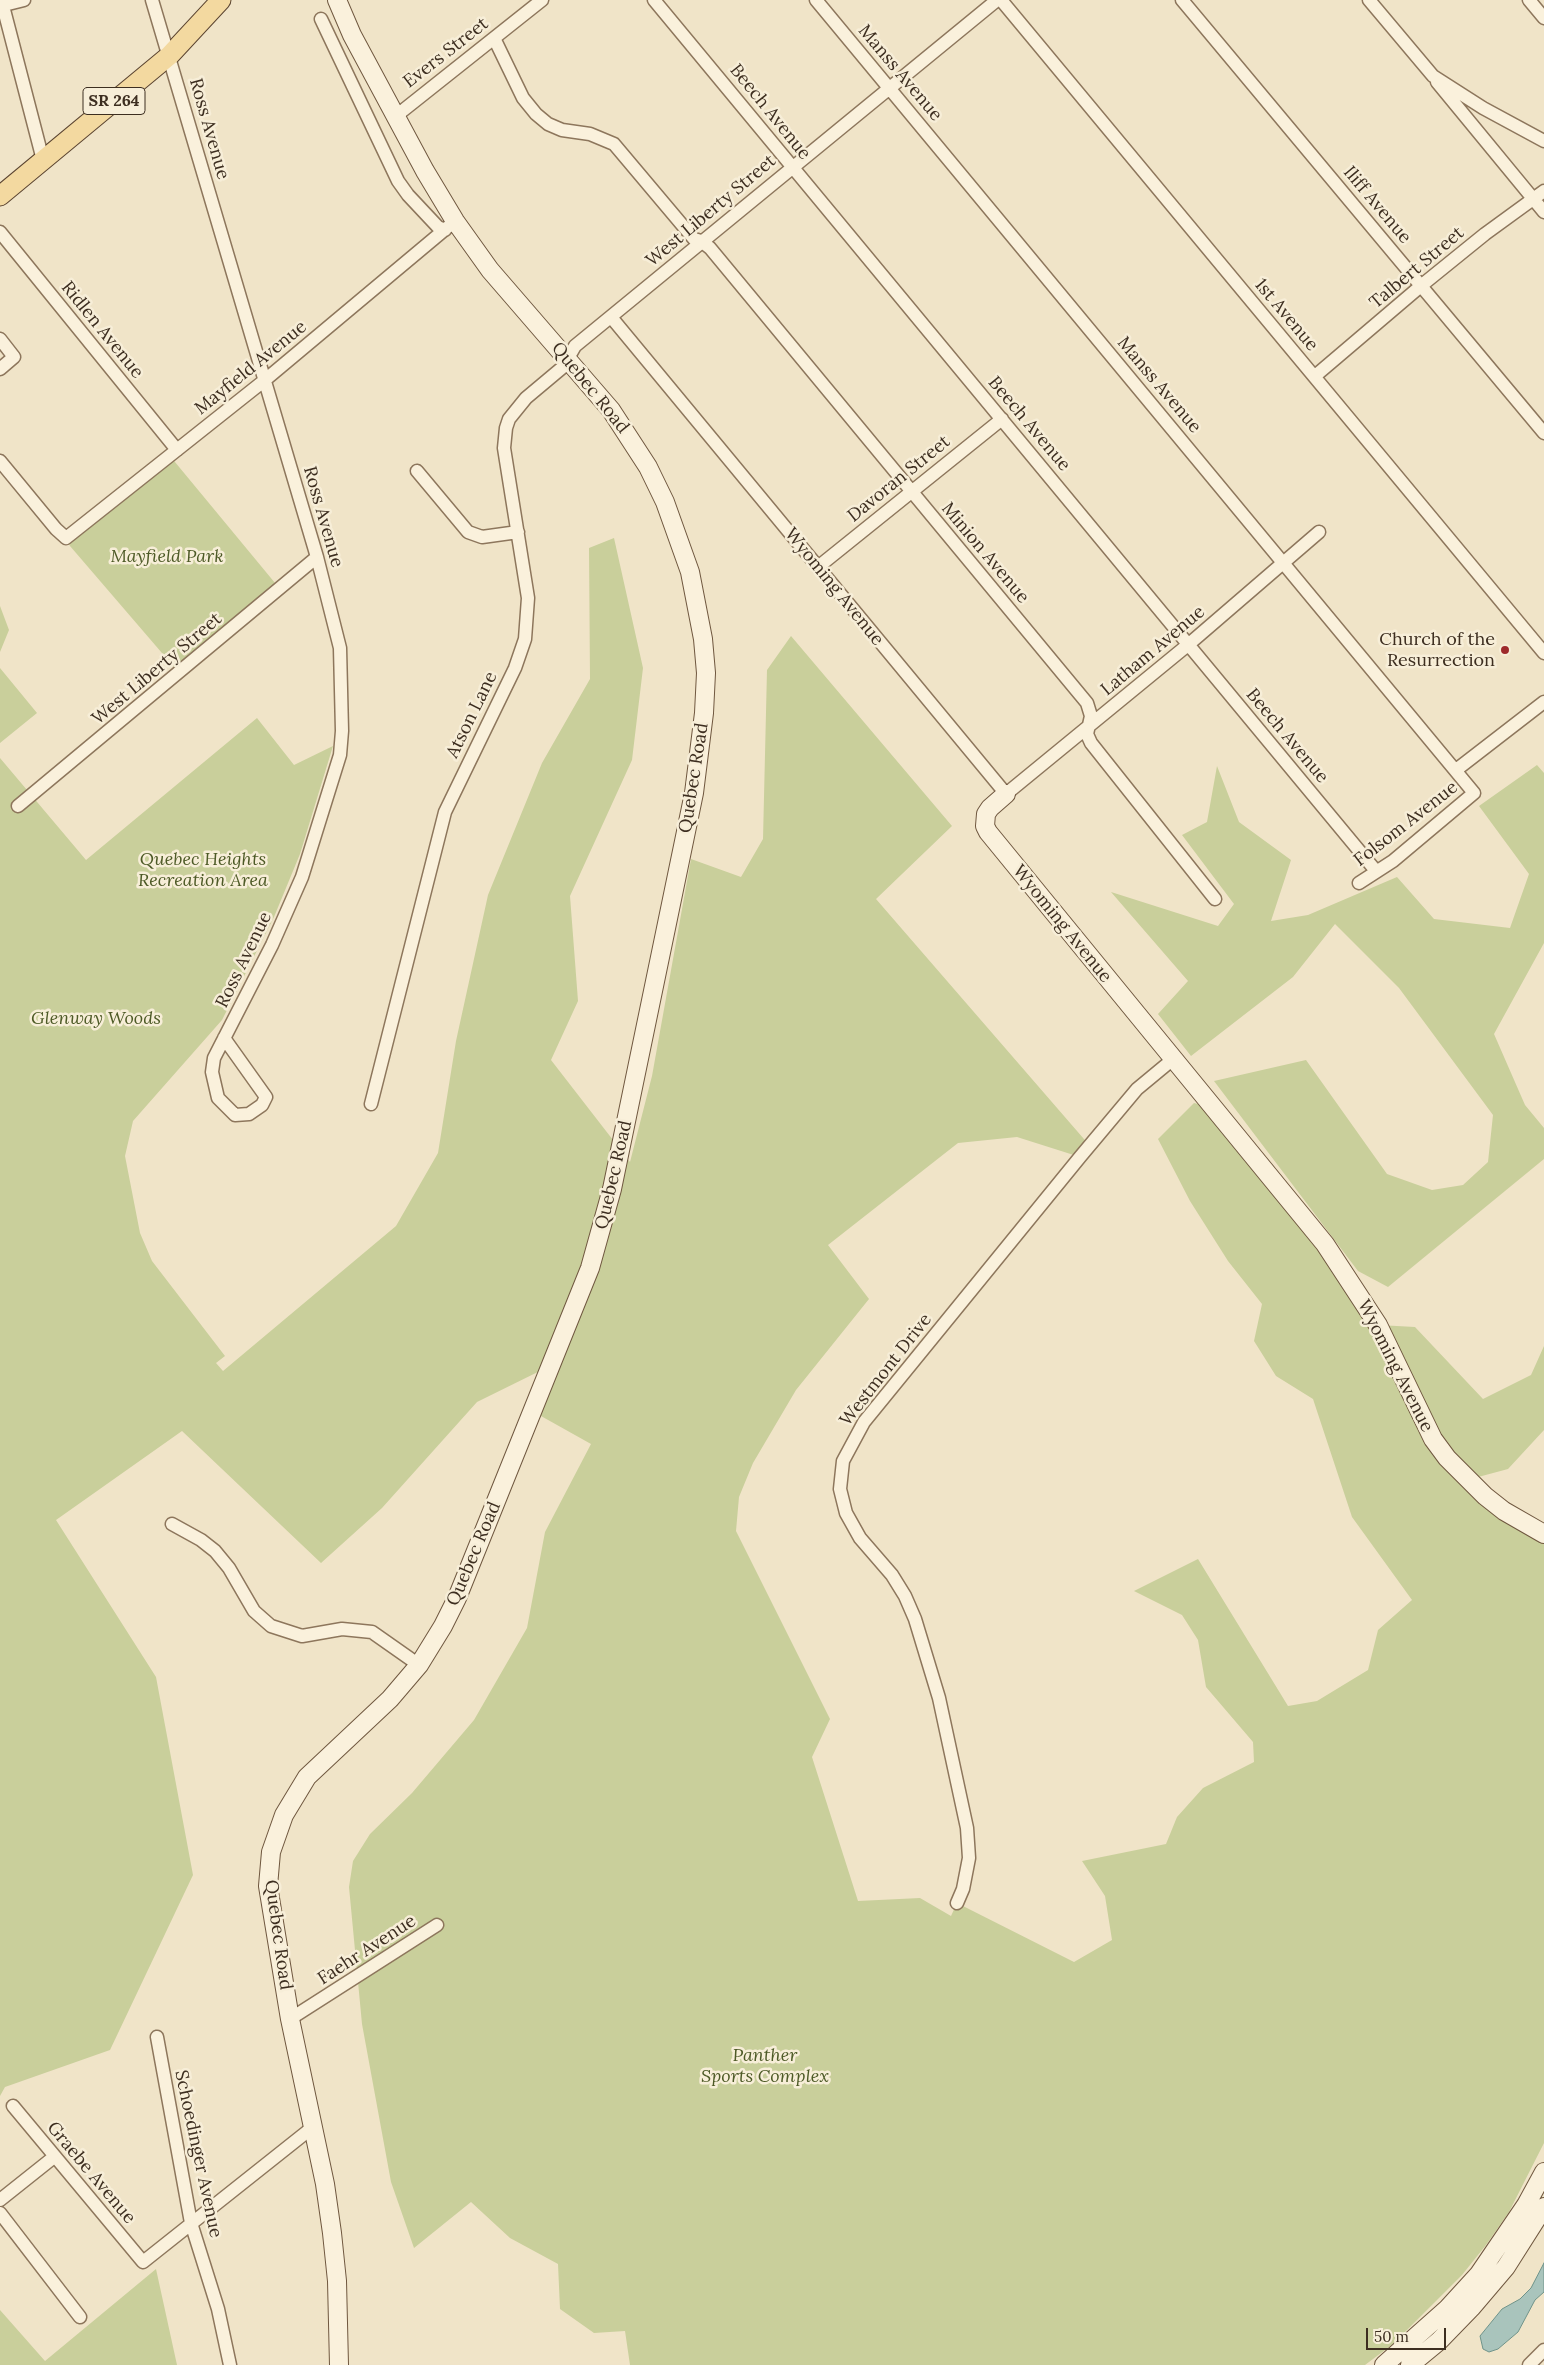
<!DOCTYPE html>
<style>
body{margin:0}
#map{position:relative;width:1544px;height:2365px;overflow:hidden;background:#f0e4c8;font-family:Lora,serif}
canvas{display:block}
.scale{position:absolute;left:1366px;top:2328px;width:80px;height:22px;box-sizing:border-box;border:2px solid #3d2e20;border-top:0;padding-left:6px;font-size:15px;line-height:18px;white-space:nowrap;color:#3d2e20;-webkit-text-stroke:4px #f7eed8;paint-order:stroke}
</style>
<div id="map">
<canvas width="1544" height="2365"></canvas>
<div class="scale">50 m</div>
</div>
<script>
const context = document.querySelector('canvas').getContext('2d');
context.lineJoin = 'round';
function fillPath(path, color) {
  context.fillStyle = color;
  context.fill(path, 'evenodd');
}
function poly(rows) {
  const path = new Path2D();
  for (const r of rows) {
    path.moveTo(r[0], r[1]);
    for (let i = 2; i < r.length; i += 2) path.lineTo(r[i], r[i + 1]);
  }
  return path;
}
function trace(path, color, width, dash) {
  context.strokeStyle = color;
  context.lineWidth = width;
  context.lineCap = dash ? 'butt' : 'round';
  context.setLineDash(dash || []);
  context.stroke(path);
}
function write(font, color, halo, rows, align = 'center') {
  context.font = font + ' Lora,serif';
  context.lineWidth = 5;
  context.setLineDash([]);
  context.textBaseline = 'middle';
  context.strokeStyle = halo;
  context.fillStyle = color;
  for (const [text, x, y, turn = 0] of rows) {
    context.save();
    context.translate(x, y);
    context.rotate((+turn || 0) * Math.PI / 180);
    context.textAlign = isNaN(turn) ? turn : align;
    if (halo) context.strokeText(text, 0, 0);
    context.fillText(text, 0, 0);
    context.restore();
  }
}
fillPath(poly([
 [170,456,280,589,180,674,70,546,66,538],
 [614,538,643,668,632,760,570,896,578,1001,551,1060,630,1162,652,1076,691,859,741,877,763,839,767,670,791,636,952,826,876,899,1090,1146,1080,1157,1017,1137,958,1143,828,1245,869,1299,796,1390,753,1463,739,1497,736,1531,830,1719,812,1757,858,1901,920,1898,951,1916,957,1903,1074,1962,1112,1940,1105,1896,1082,1861,1166,1844,1177,1817,1203,1788,1254,1762,1253,1742,1206,1687,1198,1640,1182,1615,1134,1591,1198,1559,1288,1706,1317,1701,1368,1670,1378,1630,1412,1600,1352,1517,1313,1399,1276,1376,1254,1341,1262,1304,1228,1261,1190,1201,1158,1139,1194,1103,1211,1107,1378,1325,1415,1327,1483,1399,1531,1375,1544,1346,1544,1430,1508,1469,1467,1480,1544,1534,1544,2143,1509,2212,1486,2245,1462,2275,1393,2344,1365,2365,630,2365,625,2331,594,2333,560,2309,558,2264,510,2238,471,2202,414,2248,391,2182,362,2024,349,1887,353,1861,370,1834,412,1793,474,1720,527,1628,545,1532,591,1444,532,1411,550,1366,477,1402,382,1508,321,1563,182,1431,56,1520,156,1677,193,1875,110,2050,5,2087,0,2096,0,758,86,860,257,718,294,765,333,746,300,854,274,917,222,1020,133,1121,125,1156,140,1233,152,1261,225,1356,216,1363,223,1371,396,1226,438,1153,456,1041,488,895,542,763,590,679,589,548],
 [0,606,9,630,0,652],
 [0,668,37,713,0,743],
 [1537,765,1544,773,1544,943,1494,1034,1525,1105,1544,1128,1544,1159,1388,1287,1358,1271,1214,1081,1306,1060,1387,1174,1432,1190,1463,1185,1488,1162,1493,1115,1399,988,1335,924,1293,977,1191,1056,1158,1014,1188,981,1111,892,1218,926,1234,904,1182,835,1207,822,1217,766,1239,822,1291,860,1271,921,1308,915,1397,877,1434,919,1510,928,1529,874,1479,806],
 [156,2269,177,2365,0,2365,0,2310,45,2361]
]), '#c9cf9b');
const water = poly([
 [1544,2263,1544,2292,1535,2300,1518,2332,1498,2349,1489,2352,1483,2349,1480,2336,1502,2309,1520,2299,1531,2288,1544,2263]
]);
fillPath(water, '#a9c4bc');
trace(water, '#6f938a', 1);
const street = poly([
 [152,0,317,557,340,648,342,731,340,755,302,877,272,945,214,1058,212,1072,218,1098,235,1115,249,1114,262,1105,266,1097,224,1038],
 [654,0,1376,871],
 [816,0,1474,793,1393,861,1359,883],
 [1001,0,1544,653],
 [1182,0,1544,433],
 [1369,0,1433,76,1483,108,1544,141],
 [1529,0,1544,18],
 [0,6,24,0],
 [3,6,43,160],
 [321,19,398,181,408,195,438,227,445,230],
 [494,38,523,98,536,114,548,124,562,130,590,134,614,144,694,239,701,241,710,248,1087,703,1091,716,1087,734,1091,743,1215,899],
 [1437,82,1544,212],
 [396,116,542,0],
 [0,232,177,450],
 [611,317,1006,794,1189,644,1319,532],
 [0,339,14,357,0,369],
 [1315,376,1422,285,1485,234,1544,191],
 [0,461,56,529,66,538,265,380,455,221],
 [417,471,468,532,482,537,518,532],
 [818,567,1002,419],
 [1456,770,1544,702],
 [18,806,317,557],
 [371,1104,445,812,515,668,525,639,528,598,504,448,506,428,509,419,526,398,563,367,575,346,997,0],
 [172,1524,201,1540,215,1551,229,1568,254,1611,271,1626,302,1636,342,1629,372,1632,419,1665],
 [957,1903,963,1889,969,1858,967,1828,939,1698,915,1619,905,1596,892,1575,860,1538,846,1513,840,1489,843,1461,864,1422,1080,1157,1137,1089,1172,1060],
 [290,2019,437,1925],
 [157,2037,191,2223,218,2309,230,2365],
 [13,2106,143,2262,313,2127],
 [0,2200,54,2157],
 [0,2213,80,2317],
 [1529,2365,1544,2350]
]);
const secondary = poly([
 [337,0,352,35,425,171,455,221,490,270,611,410,648,467,665,502,690,572,703,639,706,673,704,713,694,793,612,1189,590,1268,457,1598,443,1626,419,1665,390,1699,307,1777,284,1815,271,1852,268,1886,290,2019,325,2184,332,2233,337,2281,339,2365],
 [1006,794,990,808,986,814,985,826,988,832,1325,1244,1378,1325,1433,1439,1447,1458,1485,1496,1504,1511,1544,1534],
 [1384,2365,1447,2309,1479,2274,1526,2205,1544,2172],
 [1410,2365,1439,2341,1472,2307,1506,2267,1544,2207]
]);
const primary = poly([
 [0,196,170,55,221,0]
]);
trace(street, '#8d765c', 15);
trace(secondary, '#6f573f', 20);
trace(primary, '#5b4430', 21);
trace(street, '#faf1dc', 12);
trace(secondary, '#faf1dc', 18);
trace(primary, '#f3d9a0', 19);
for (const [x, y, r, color] of [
 [1505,650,5,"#9e2a2b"]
]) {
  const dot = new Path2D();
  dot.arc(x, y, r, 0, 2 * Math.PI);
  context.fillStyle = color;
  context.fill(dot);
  trace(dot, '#f7eed8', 2);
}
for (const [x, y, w] of [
 [114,101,62]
]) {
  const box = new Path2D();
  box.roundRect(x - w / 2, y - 13.5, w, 27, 4);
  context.fillStyle = '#f7eed8';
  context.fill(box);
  trace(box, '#3d2e20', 1);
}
write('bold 16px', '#3d2e20', null, [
 ["SR 264",114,101]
]);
write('18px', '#3d2e20', '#f7eed8', [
 ["Evers Street",446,53,-38],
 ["Manss Avenue",900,73,50],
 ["Beech Avenue",770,112,51],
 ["Ross Avenue",209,129,74],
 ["Iliff Avenue",1377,205,50],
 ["West Liberty Street",711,211,-40],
 ["Talbert Street",1417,268,-40],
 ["1st Avenue",1286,315,50],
 ["Ridlen Avenue",102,330,51],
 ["Mayfield Avenue",251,368,-39],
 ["Manss Avenue",1159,385,50],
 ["Quebec Road",590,388,51],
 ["Beech Avenue",1029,424,50],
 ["Davoran Street",899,479,-39],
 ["Ross Avenue",323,517,74],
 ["Minion Avenue",985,553,50],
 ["Wyoming Avenue",834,587,51],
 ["Latham Avenue",1153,651,-40],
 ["West Liberty Street",157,669,-40],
 ["Atson Lane",472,715,-64],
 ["Beech Avenue",1287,736,50],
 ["Quebec Road",694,778,-81],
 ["Folsom Avenue",1406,824,-38],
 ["Wyoming Avenue",1062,924,51],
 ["Ross Avenue",244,960,-64],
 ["Quebec Road",614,1175,-77],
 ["Wyoming Avenue",1395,1366,63],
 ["Westmont Drive",886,1370,-52],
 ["Quebec Road",474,1554,-67],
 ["Quebec Road",278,1935,82],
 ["Faehr Avenue",367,1950,-33],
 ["Schoedinger Avenue",198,2154,78],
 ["Graebe Avenue",91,2173,50]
]);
write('italic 18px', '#4d5a26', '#f7eed8', [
 ["Mayfield Park",167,557],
 ["Quebec Heights",203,860],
 ["Recreation Area",203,881],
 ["Glenway Woods",96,1019],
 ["Panther",765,2056],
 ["Sports Complex",765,2077]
]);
write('18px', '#3d2e20', '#f7eed8', [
 ["Church of the",1495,640],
 ["Resurrection",1495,661]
], 'right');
</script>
